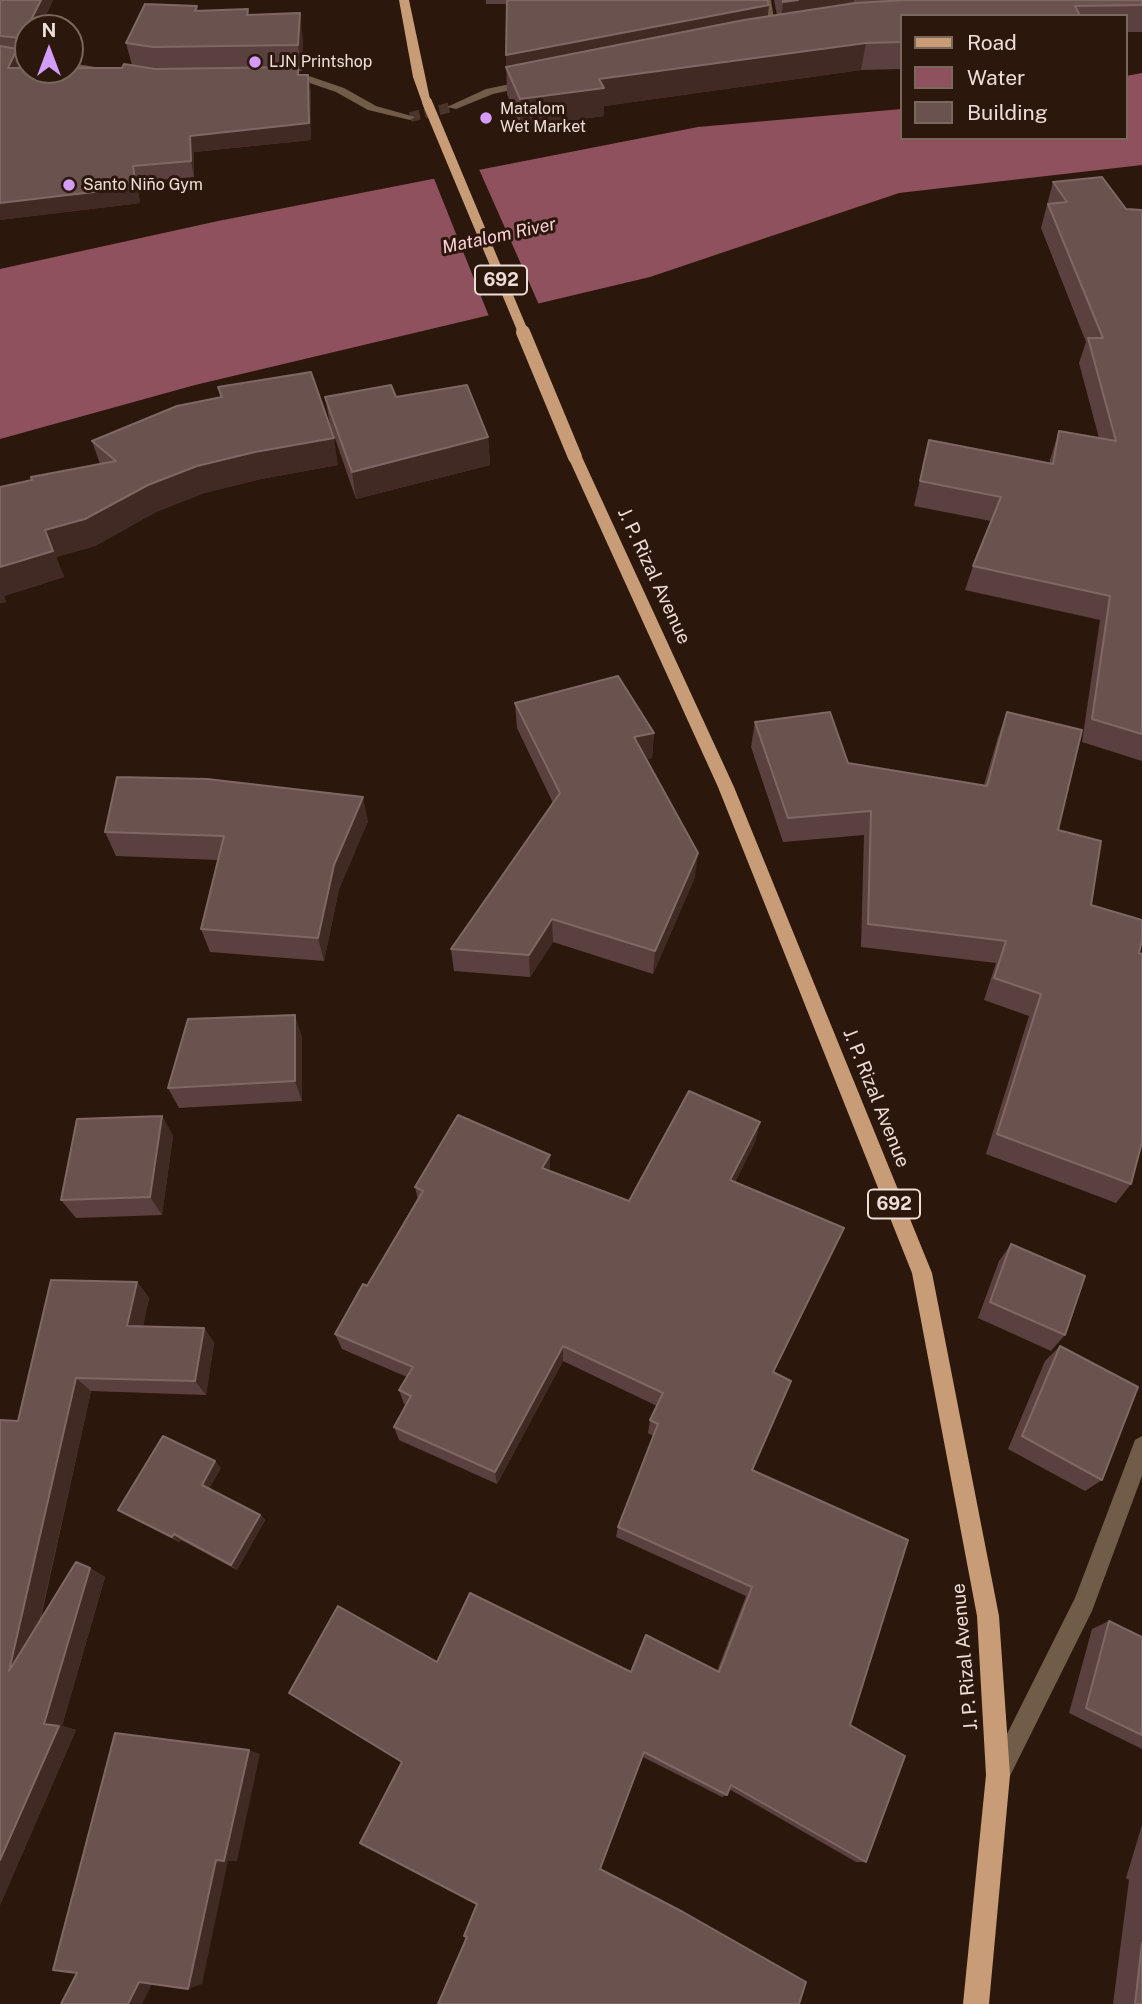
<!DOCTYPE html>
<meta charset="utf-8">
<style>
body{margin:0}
#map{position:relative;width:1142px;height:2004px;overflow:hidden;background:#2c170d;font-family:"Public Sans",sans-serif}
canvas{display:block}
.legend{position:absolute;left:900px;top:14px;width:228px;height:126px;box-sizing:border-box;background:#2c170d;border:2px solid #7a675e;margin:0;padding:9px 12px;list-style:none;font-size:21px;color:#eeded8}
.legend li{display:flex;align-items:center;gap:14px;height:35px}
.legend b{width:35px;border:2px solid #7a675e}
.north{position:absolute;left:14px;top:14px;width:70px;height:70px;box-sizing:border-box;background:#2c170d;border:2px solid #7a675e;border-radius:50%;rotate:0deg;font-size:19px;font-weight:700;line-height:28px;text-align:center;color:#eeded8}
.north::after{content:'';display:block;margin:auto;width:24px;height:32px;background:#d49cfc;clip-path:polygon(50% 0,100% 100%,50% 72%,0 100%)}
</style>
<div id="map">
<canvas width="1142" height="2004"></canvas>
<ul class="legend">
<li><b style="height:9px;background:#c89c76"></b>Road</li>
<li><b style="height:19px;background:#90515f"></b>Water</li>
<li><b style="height:19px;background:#6a524f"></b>Building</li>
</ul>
<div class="north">N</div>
</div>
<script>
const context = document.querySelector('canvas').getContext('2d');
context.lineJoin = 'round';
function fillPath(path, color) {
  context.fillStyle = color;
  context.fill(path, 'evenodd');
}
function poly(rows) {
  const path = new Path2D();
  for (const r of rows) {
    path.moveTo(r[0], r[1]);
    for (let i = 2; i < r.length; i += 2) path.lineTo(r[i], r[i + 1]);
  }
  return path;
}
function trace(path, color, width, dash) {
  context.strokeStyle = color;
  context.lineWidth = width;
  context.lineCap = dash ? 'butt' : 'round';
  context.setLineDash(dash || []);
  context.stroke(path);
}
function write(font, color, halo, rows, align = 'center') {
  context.font = font + ' "Public Sans",sans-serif';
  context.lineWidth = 6;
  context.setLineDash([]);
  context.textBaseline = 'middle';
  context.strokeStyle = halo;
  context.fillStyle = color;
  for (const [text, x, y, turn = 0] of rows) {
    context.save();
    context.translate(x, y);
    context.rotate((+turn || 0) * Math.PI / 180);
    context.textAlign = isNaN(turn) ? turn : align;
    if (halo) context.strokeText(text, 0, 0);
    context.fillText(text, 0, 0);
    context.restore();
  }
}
fillPath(poly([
 [1142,73,1142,165,899,193,650,277,195,385,0,439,0,269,218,221,698,127,902,109,902,138,1126,138,1126,76]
]), '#90515f');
fillPath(poly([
 [478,167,540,307,490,319,433,176]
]), '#2c170d');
trace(poly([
 [410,117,452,107]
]), '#49352b', 10, [10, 5]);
fillPath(poly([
 [761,0,771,0,777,38,769,36,761,0],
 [0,53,28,57,28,63,0,59,0,53],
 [70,63,108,69,113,72,108,75,70,69,70,63],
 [286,73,306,75,344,88,376,106,415,117,410,120,368,110,336,92,301,80,282,78,281,76,286,73],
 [530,80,535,83,534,85,493,94,456,109,447,107,486,89,530,80],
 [1142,1436,1142,1476,1092,1611,1007,1782,999,1786,991,1782,987,1774,1075,1598,1135,1440,1142,1436]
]), '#715c4a');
fillPath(poly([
 [399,0,409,0,431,104,422,102,413,77,399,0],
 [575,453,582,457,734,787,932,1273,999,1616,1010,1775,989,2004,963,2004,986,1775,977,1616,912,1273,718,787,568,457,575,453]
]), '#c89c76');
trace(poly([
 [427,102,524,334]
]), '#c89c76', 10);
trace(poly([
 [523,332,575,457]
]), '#c89c76', 14);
fillPath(poly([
 [0,0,53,0,40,28,28,28,27,54,19,53,22,65,20,68,122,68,132,65,126,43,197,6,198,11,248,9,249,15,303,39,302,71,299,71,299,75,311,91,311,140,194,152,194,177,137,182,140,203,0,220],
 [486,0,767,0,767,16,777,15,774,0,1142,0,1142,32,1126,32,1126,16,902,16,902,69,861,70,604,106,604,116,520,127,507,94,506,55,507,4,486,4],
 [1053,182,1126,209,1142,210,1142,761,1082,742,1100,620,965,590,973,566,991,521,914,506,929,440,1049,463,1059,431,1099,438,1079,363,1086,342,1041,228],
 [218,387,338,465,261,479,204,493,156,512,95,546,56,557,64,577,4,596,6,602,0,603,0,487,100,464,92,441,220,397],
 [325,397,396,397,488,437,490,465,356,499,330,424],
 [515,703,654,733,652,758,646,759,695,877,653,974,553,942,530,977,454,971,451,949,553,803,517,728],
 [1007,712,1091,905,1139,953,1131,1184,1116,1203,986,1154,1029,1016,984,1000,996,963,861,947,864,835,783,842,751,747,755,722,848,763,984,785,998,737],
 [368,821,339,889,324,961,210,952,201,929,218,860,116,856,105,832],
 [302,1037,302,1101,179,1108,168,1088],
 [162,1116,173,1136,162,1215,76,1218,61,1200],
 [760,1122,755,1142,735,1182,844,1228,774,1372,752,1470,850,1725,866,1862,856,1862,729,1789,727,1795,722,1797,643,1757,467,1937,477,1904,402,1762,437,1662,631,1672,717,1671,746,1596,616,1537,618,1527,653,1436,648,1433,650,1420,657,1406,563,1361,497,1484,399,1440,394,1427,406,1405,404,1404,399,1390,407,1377,342,1349,335,1334,367,1286,418,1200,415,1187,629,1201],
 [1011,1244,1065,1335,1051,1351,978,1318,999,1261],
 [137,1282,149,1298,143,1326,204,1328,214,1343,206,1395,91,1391,40,1622,90,1568,105,1577,62,1726,76,1730,0,1905,18,1421],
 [1060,1346,1102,1480,1085,1491,1008,1449,1045,1361],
 [215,1461,221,1468,209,1488,260,1515,265,1520,237,1570,181,1540,179,1542,126,1515,118,1510],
 [1109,1621,1142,1637,1142,1749,1069,1713,1092,1629],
 [1142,1825,1142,2004,1113,2004,1129,1880,1126,1878]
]), '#5a413f');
fillPath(poly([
 [41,0,53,0,40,28,28,28,27,54,22,38],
 [798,0,854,0,851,18,780,29,783,2],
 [769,5,766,32,506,67,506,55],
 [300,13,303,39,302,71,298,45],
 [866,43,861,70,604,106,604,116,520,127,520,99,599,79],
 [17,49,22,65,13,84,8,68],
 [308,75,311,91,311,140,194,152,194,177,191,161,190,136],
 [133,166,137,182,140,203,0,220,0,203],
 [488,437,490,465,356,499,352,472],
 [334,438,338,465,261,479,204,493,156,512,95,546,56,557,64,577,4,596,6,602,0,603,0,567,45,530,148,485,197,466,255,452],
 [654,733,652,758,632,763,634,737],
 [363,797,368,821,339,889,324,961,318,938,334,865],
 [698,853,695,877,653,974,655,951],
 [552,919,553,942,530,977,529,955],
 [295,1015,302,1037,302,1101,295,1081],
 [162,1116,173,1136,162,1215,150,1197],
 [760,1122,755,1142,726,1199,730,1180],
 [550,1155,550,1174,542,1168],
 [844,1228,836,1246,767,1386,773,1372],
 [137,1282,149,1298,140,1341,127,1326],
 [204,1328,214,1343,206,1395,195,1381],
 [563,1346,563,1361,497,1484,495,1472],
 [76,1378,91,1391,27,1677,9,1671],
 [215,1461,221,1468,208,1491,202,1485],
 [260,1515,265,1520,237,1570,231,1565],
 [174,1534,181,1540,179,1542,172,1537],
 [90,1568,105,1577,62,1726,76,1730,0,1905,0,1860,44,1724],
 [249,1750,260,1754,237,1861,228,1861,202,1984,188,1989,216,1860],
 [155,1978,142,2004,128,2004,139,1982]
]), '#412924');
const building = poly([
 [0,0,41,0,22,38,0,36,0,0],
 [507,0,767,0,769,5,506,55,507,0],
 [783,0,798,0,783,2,783,0],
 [907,0,1142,0,1142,5,1075,6,1080,16,902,16,902,42,866,43,599,79,604,88,520,99,506,67,744,20,855,3,907,0],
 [145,4,197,6,195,11,248,9,247,15,300,13,298,45,153,47,126,43,145,4],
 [0,46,17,49,8,68,28,68,28,70,70,70,70,68,122,68,124,64,155,69,298,67,298,75,308,75,309,123,190,136,191,161,133,166,136,187,0,203,0,46],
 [1102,177,1126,209,1142,210,1142,734,1092,719,1110,596,973,566,1001,497,920,481,929,440,1053,464,1059,431,1116,441,1088,338,1103,338,1048,204,1067,202,1053,182,1102,177],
 [311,372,334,438,255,452,197,466,148,485,85,519,45,530,53,551,0,567,0,487,32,480,31,477,116,461,92,441,177,406,222,397,218,387,311,372],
 [391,385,396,397,467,385,488,437,352,472,325,397,391,385],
 [618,676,654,733,634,737,698,853,655,951,552,919,529,955,451,949,560,793,515,703,618,676],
 [830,712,848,763,987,786,1007,712,1082,730,1058,830,1101,841,1091,905,1142,920,1142,940,1139,953,1142,954,1142,1142,1131,1184,997,1134,1041,994,994,978,1006,941,868,924,871,811,788,818,755,722,830,712],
 [117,777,207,779,363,797,334,865,318,938,201,929,224,836,105,832,117,777],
 [295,1015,295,1081,168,1088,188,1019,295,1015],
 [689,1091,760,1122,730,1180,844,1228,773,1372,791,1381,752,1470,908,1540,850,1725,905,1756,866,1862,731,1785,727,1795,644,1752,600,1869,683,1912,806,1982,799,2004,438,2004,467,1937,464,1936,477,1904,360,1843,402,1762,289,1693,338,1606,437,1662,470,1593,631,1672,646,1635,719,1672,752,1587,618,1527,658,1424,650,1420,663,1393,563,1346,495,1472,394,1427,411,1396,399,1390,413,1367,335,1334,363,1284,367,1286,423,1191,415,1187,458,1115,550,1155,542,1168,629,1201,689,1091],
 [162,1116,150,1197,61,1200,77,1119,162,1116],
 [1011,1244,1085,1276,1065,1335,990,1302,1011,1244],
 [51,1280,137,1282,127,1326,204,1328,195,1381,76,1378,9,1671,76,1562,90,1568,44,1724,59,1726,0,1860,0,1420,18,1421,51,1280],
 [1060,1346,1138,1387,1102,1480,1022,1436,1060,1346],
 [163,1436,215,1461,202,1485,260,1515,231,1565,174,1534,172,1537,118,1510,163,1436],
 [1109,1621,1142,1637,1142,1735,1086,1708,1109,1621],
 [115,1733,249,1750,224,1861,216,1860,188,1989,139,1982,128,2004,61,2004,77,1973,53,1970,115,1733],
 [1142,1943,1142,2004,1135,2004,1142,1943]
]);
fillPath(building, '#6a524f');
trace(building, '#7f6864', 2);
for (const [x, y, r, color] of [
 [255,62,7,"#d49cfc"],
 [486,118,7,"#d49cfc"],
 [69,185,7,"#d49cfc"]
]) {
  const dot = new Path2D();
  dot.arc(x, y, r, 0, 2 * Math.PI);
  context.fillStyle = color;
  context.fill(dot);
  trace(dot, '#2c170d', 2.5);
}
write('16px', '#eeded8', '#2c170d', [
 ["LJN Printshop",269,62],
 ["Matalom",500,109],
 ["Wet Market",500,127],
 ["Santo Niño Gym",83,185]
], 'left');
write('italic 18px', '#fcd3db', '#2c170d', [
 ["Matalom River",499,236,-12]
]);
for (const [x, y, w] of [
 [501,280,52],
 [894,1204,52]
]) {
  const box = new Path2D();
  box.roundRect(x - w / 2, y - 14.5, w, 29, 5);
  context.fillStyle = '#2c170d';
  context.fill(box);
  trace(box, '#eeded8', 2);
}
write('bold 18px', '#eeded8', null, [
 ["692",501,280],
 ["692",894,1204]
]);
write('19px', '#eeded8', '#2c170d', [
 ["J. P. Rizal Avenue",654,576,65],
 ["J. P. Rizal Avenue",876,1098,68],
 ["J. P. Rizal Avenue",965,1657,-95]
]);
</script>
